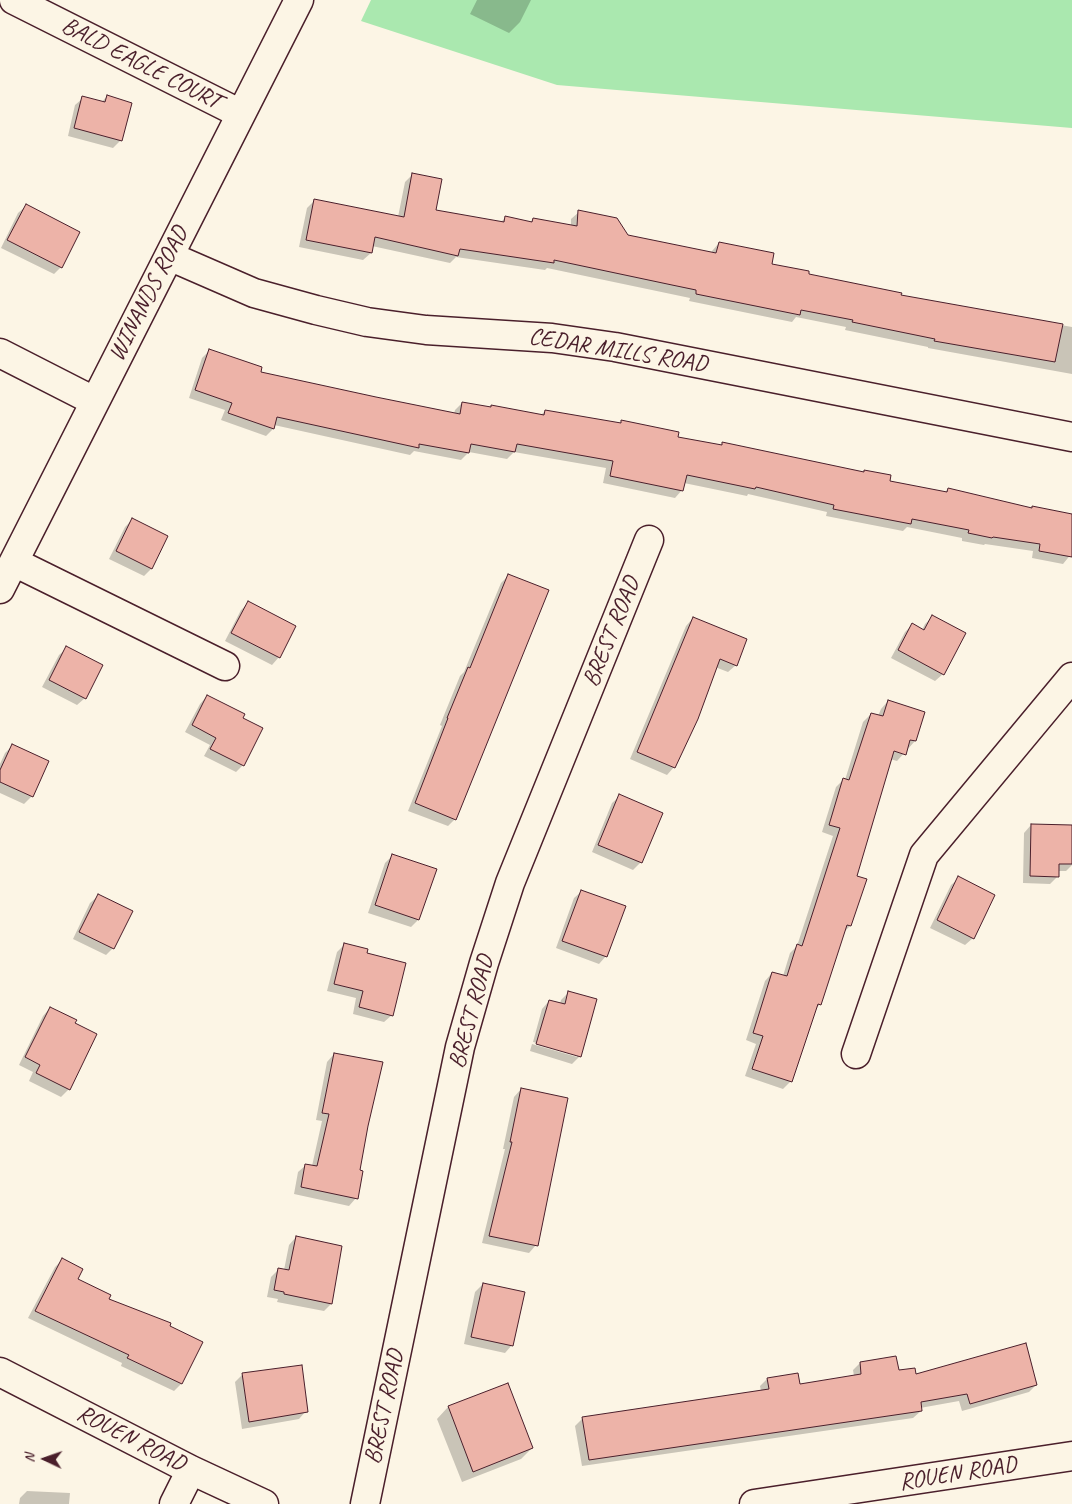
<!DOCTYPE html>
<style>
body{margin:0}
#map{position:relative;width:1072px;height:1504px;overflow:hidden;background:#fcf5e5;font-family:Caveat,sans-serif}
canvas{display:block}
.north{position:absolute;left:20px;top:1434px;width:50px;height:50px;-webkit-text-stroke:4px #fcf5e5;paint-order:stroke;rotate:273deg;font-size:14px;font-weight:700;line-height:20px;text-align:center;color:#4a1f2b}
.north::after{content:'';display:block;margin:auto;width:18px;height:22px;background:#4a1f2b;clip-path:polygon(50% 0,100% 100%,50% 72%,0 100%)}
</style>
<div id="map">
<canvas width="1072" height="1504"></canvas>
<div class="north">N</div>
</div>
<script>
const context = document.querySelector('canvas').getContext('2d');
context.lineJoin = 'round';
function fillPath(path, color) {
  context.fillStyle = color;
  context.fill(path, 'evenodd');
}
function poly(rows) {
  const path = new Path2D();
  for (const r of rows) {
    path.moveTo(r[0], r[1]);
    for (let i = 2; i < r.length; i += 2) path.lineTo(r[i], r[i + 1]);
  }
  return path;
}
function trace(path, color, width, dash) {
  context.strokeStyle = color;
  context.lineWidth = width;
  context.lineCap = dash ? 'butt' : 'round';
  context.setLineDash(dash || []);
  context.stroke(path);
}
function write(font, color, halo, rows, align = 'center') {
  context.font = font + ' Caveat,sans-serif';
  context.lineWidth = 4;
  context.setLineDash([]);
  context.textBaseline = 'middle';
  context.strokeStyle = halo;
  context.fillStyle = color;
  for (const [text, x, y, turn = 0] of rows) {
    context.save();
    context.translate(x, y);
    context.rotate((+turn || 0) * Math.PI / 180);
    context.textAlign = isNaN(turn) ? turn : align;
    if (halo) context.strokeText(text, 0, 0);
    context.fillText(text, 0, 0);
    context.restore();
  }
}
fillPath(poly([
 [371,0,1072,0,1072,128,557,85,361,21]
]), '#aae8af');
fillPath(poly([
 [477,0,531,0,520,22,509,33,470,14],
 [107,96,121,140,113,148,68,136,75,105,83,98,101,103],
 [412,175,434,211,500,223,505,218,530,222,533,220,571,226,571,219,579,212,627,236,711,253,712,251,719,243,770,264,807,275,900,296,1072,327,1072,374,928,348,928,347,845,330,846,327,796,317,792,322,689,301,690,298,547,268,545,270,456,257,450,263,372,246,371,253,363,260,299,247,307,208,314,201,398,217,405,182],
 [26,206,61,267,54,274,1,248,18,213],
 [210,350,259,373,454,414,455,410,462,403,490,408,492,406,540,416,545,411,619,424,622,422,677,438,720,446,723,443,863,473,864,471,889,482,945,492,948,489,1031,509,1032,508,1072,515,1072,553,1063,564,1032,558,1033,551,985,544,984,545,962,541,962,538,907,527,903,531,826,516,827,512,748,494,747,496,684,483,682,490,675,498,603,483,606,468,514,452,507,459,469,452,461,460,414,451,410,455,274,425,273,429,266,436,221,420,225,410,189,398,202,358],
 [133,519,167,537,151,569,144,576,109,559,125,527],
 [509,575,455,819,448,826,408,811,442,726,440,725,460,676,464,672,501,583],
 [248,603,279,657,272,665,225,641,241,610],
 [932,617,943,674,935,681,891,658,905,632,912,625,922,630,925,624],
 [693,618,736,665,728,672,715,667,674,767,667,775,630,759,686,626],
 [67,648,85,698,77,705,42,687,59,655],
 [207,696,241,718,243,765,236,772,204,756,210,745,185,732,200,704],
 [888,701,915,741,897,761,890,759,855,877,850,926,843,933,820,1004,815,1010,791,1081,783,1089,745,1076,756,1044,746,1040,765,981,772,973,783,976,790,953,797,946,833,836,822,832,836,787,843,780,845,780,863,722,871,714,878,716,881,709],
 [12,746,32,796,24,804,0,793,0,764,5,753],
 [620,796,641,862,633,870,592,852,612,803],
 [1031,825,1072,827,1072,865,1066,871,1058,871,1057,877,1050,884,1023,883,1024,833],
 [393,855,418,920,411,927,368,913,385,863],
 [959,878,973,938,965,945,930,928,951,885],
 [582,891,606,956,599,964,556,948,574,898],
 [98,896,113,948,106,955,73,939,90,903],
 [344,945,365,954,392,1015,384,1022,353,1014,356,998,327,991,337,952],
 [569,992,580,1056,572,1064,530,1051,532,1044,577,1057,577,1054,533,1042,542,1009,549,1001,560,1004,561,1000],
 [50,1008,69,1089,61,1097,29,1081,33,1072,19,1065,43,1016],
 [334,1054,358,1171,356,1198,349,1206,294,1194,298,1172,306,1165,312,1166,322,1121,316,1120,327,1062],
 [521,1089,536,1245,529,1253,482,1243,505,1149,503,1149,514,1097],
 [296,1237,341,1247,331,1304,324,1311,277,1302,278,1299,267,1297,271,1277,279,1269,284,1270,289,1245],
 [62,1260,77,1279,107,1300,201,1342,181,1384,174,1391,121,1366,122,1363,28,1318,55,1267],
 [483,1284,512,1345,505,1353,464,1344,475,1292],
 [860,1363,915,1376,1036,1385,1029,1392,962,1411,959,1401,920,1408,921,1411,913,1418,582,1466,575,1426,583,1418,761,1391,760,1386,767,1379,799,1386,854,1376,853,1370],
 [243,1374,306,1411,299,1419,242,1429,235,1382],
 [507,1384,532,1448,521,1459,462,1482,437,1419,448,1407],
 [27,1491,70,1493,69,1504,19,1504,20,1498]
]), '#0003');
const building = poly([
 [107,95,132,103,122,141,74,128,82,96,105,102,107,95],
 [412,173,442,179,436,210,504,222,505,216,532,222,533,218,577,226,578,210,617,218,628,235,716,253,719,242,774,253,772,264,809,271,809,274,902,293,901,295,1063,324,1055,362,934,341,935,339,852,322,853,320,801,310,800,315,696,294,696,290,672,285,554,260,554,263,460,249,458,256,375,237,372,253,306,240,314,199,404,217,412,173],
 [26,204,80,232,62,268,7,240,26,204],
 [209,349,262,367,261,372,376,397,460,414,462,402,491,407,491,405,544,415,545,410,621,423,621,420,679,432,678,437,722,445,722,442,864,472,864,470,891,475,890,481,947,492,948,488,1032,508,1032,506,1072,514,1072,557,1039,551,1040,544,993,537,992,538,968,533,969,530,912,519,911,524,833,509,834,505,756,487,755,489,687,475,683,491,610,476,613,461,517,444,515,452,471,444,469,453,419,444,419,448,277,417,274,429,228,413,232,403,195,390,209,349],
 [132,518,168,536,152,569,116,551,132,518],
 [508,574,549,590,456,820,415,803,448,718,447,718,468,667,470,668,508,574],
 [248,601,296,626,280,658,231,633,248,601],
 [932,615,966,633,944,675,898,650,912,623,924,630,932,615],
 [693,617,747,639,737,666,720,659,698,719,675,768,637,752,693,617],
 [66,646,103,665,86,699,49,680,66,646],
 [207,695,245,714,243,718,263,728,244,766,210,749,216,738,192,725,207,695],
 [888,700,925,712,916,741,910,740,906,755,894,751,857,876,867,879,851,926,847,925,821,1005,818,1004,792,1082,752,1069,763,1036,753,1033,772,972,787,976,797,944,802,946,840,828,829,825,843,778,849,780,871,713,883,716,888,700],
 [12,744,49,761,33,797,0,782,0,770,12,744],
 [619,794,663,813,642,863,598,845,619,794],
 [1031,824,1072,825,1072,864,1059,864,1059,877,1030,876,1031,824],
 [392,854,437,869,419,920,375,905,392,854],
 [958,876,995,895,974,939,937,920,958,876],
 [581,890,626,906,607,957,562,941,581,890],
 [98,894,133,911,114,949,79,932,98,894],
 [344,943,368,949,367,953,406,963,393,1016,359,1007,363,991,334,984,344,943],
 [568,991,597,999,581,1057,536,1044,549,1000,565,1004,568,991],
 [50,1007,77,1020,75,1023,97,1034,70,1090,36,1073,40,1065,25,1057,50,1007],
 [334,1053,383,1062,368,1126,360,1170,363,1171,358,1199,301,1187,305,1164,317,1166,329,1114,322,1113,334,1053],
 [521,1088,568,1098,538,1246,489,1236,512,1142,510,1142,521,1088],
 [296,1236,342,1246,332,1304,284,1294,284,1292,274,1290,278,1268,289,1270,296,1236],
 [62,1258,83,1269,78,1279,111,1295,109,1299,171,1323,170,1326,203,1342,182,1384,127,1358,129,1355,35,1311,62,1258],
 [483,1283,525,1292,513,1346,471,1337,483,1283],
 [1026,1343,1037,1385,970,1404,967,1394,921,1402,922,1411,589,1460,582,1417,769,1389,767,1378,798,1373,800,1384,861,1374,860,1362,896,1356,899,1370,915,1368,916,1374,1026,1343],
 [302,1365,308,1412,249,1422,242,1373,302,1365],
 [508,1383,533,1448,473,1472,448,1406,508,1383]
]);
fillPath(building, '#edb3a8');
trace(building, '#4a1f2b', 1);
const minor = poly([
 [14,0,241,114],
 [169,256,254,293,316,310,367,322,426,330,552,338,615,347,1072,437],
 [0,353,94,401],
 [14,562,225,666],
 [0,589,299,0],
 [856,1054,924,855,1072,677],
 [0,1372,191,1470,264,1504],
 [174,1504,191,1470],
 [365,1504,460,1047,484,963,510,883,649,540],
 [754,1504,1072,1456]
]);
trace(minor, '#4a1f2b', 31);
trace(minor, '#fcf5e5', 28);
write('24px', '#4a1f2b', '#fcf5e5', [
 ["BALD EAGLE COURT",141,64,27],
 ["WINANDS ROAD",149,294,-63],
 ["CEDAR MILLS ROAD",618,351,9],
 ["BREST ROAD",612,632,-68],
 ["BREST ROAD",472,1012,-75],
 ["BREST ROAD",385,1407,-78],
 ["ROUEN ROAD",131,1439,27],
 ["ROUEN ROAD",958,1474,-9]
]);
</script>
